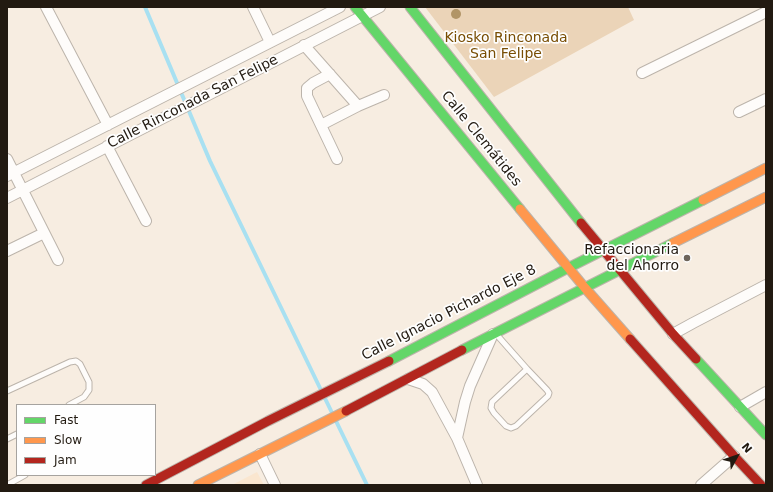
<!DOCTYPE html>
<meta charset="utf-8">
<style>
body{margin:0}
#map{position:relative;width:773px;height:492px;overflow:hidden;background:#f7ede1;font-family:"DejaVu Sans",sans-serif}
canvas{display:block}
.frame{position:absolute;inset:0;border:8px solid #221a11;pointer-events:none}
.legend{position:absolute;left:16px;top:404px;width:140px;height:72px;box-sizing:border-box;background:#fefefe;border:1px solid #a6a39f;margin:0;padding:5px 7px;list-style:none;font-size:12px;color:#221a11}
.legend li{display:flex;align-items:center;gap:8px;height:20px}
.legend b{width:20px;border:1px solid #a6a39f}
.north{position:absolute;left:717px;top:436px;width:40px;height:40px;-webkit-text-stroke:3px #fefefe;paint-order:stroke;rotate:50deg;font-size:11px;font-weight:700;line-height:16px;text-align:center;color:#221a11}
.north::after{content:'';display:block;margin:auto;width:14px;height:18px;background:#221a11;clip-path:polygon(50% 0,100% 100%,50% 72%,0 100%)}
</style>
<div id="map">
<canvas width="773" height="492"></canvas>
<div class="frame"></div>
<ul class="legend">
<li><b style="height:5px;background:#63d668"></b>Fast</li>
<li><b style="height:5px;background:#ff974d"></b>Slow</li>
<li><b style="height:5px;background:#b3261e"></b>Jam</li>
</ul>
<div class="north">N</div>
</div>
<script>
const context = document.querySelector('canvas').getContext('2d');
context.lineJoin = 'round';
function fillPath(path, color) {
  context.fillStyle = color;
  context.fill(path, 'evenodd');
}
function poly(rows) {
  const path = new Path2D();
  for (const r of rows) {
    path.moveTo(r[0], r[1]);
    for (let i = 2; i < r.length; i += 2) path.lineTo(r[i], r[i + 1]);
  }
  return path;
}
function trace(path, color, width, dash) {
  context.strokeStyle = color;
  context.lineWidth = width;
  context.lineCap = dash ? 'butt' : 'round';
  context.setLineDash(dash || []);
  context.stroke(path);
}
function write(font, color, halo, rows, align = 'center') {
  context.font = font + ' "DejaVu Sans",sans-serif';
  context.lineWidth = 3.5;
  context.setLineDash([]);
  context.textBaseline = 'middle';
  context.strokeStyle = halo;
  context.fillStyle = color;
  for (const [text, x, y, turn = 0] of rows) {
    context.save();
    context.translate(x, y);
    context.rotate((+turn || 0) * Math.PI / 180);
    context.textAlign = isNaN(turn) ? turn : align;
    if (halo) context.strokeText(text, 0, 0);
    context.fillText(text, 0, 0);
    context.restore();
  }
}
fillPath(poly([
 [257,472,264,485,232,485]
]), '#fae6cf');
fillPath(poly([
 [425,7,628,7,634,20,494,97]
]), '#ebd4b8');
trace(poly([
 [145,7,210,161,367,485]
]), '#a8e0f1', 4);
const lane = poly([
 [496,334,527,369],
 [527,369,547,390,549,393,548,396,516,426,511,428,506,426,494,413,491,408,492,402,527,369],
 [7,391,70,362,76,361,80,364,89,382,89,390,84,397,69,405],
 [7,439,17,434],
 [7,485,25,475]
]);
const street = poly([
 [46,7,108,125],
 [253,7,270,42],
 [304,45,358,106],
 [642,73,766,12],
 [330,74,313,83,307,88,307,96,337,159],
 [739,112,766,99],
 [321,125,358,106,384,95],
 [107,146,146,221],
 [7,159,58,260],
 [7,176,340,7],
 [7,198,380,7],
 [7,251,44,233],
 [673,334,693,323,766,285],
 [408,379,423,384,432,392,457,438,477,485],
 [740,407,766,392],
 [457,438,465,402,470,386,493,334],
 [260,454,275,485],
 [701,485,734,456]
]);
const fast = poly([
 [355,7,520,209],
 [410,7,581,223],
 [462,350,673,243],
 [696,359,766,435],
 [389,361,568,268,703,200]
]);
const slow = poly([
 [703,200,766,168],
 [520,209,585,288,630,339],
 [673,243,766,197],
 [198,485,346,411]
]);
const jam = poly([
 [581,223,673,334,696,359],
 [630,339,734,456,761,485],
 [346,411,462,350],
 [146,485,268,421,389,361]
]);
trace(lane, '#bcb4ab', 7);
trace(street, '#bcb4ab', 12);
trace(fast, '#bcb4ab', 11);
trace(slow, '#bcb4ab', 11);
trace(jam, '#bcb4ab', 11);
trace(lane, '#fefcfa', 5);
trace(street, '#fefcfa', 10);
trace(fast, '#63d668', 9);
trace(slow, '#ff974d', 9);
trace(jam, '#b3261e', 9);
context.fillStyle = '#b19567';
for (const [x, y] of [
 [456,14]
]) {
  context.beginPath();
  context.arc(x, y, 5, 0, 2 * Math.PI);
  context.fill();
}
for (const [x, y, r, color] of [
 [687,258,4,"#6d645a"]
]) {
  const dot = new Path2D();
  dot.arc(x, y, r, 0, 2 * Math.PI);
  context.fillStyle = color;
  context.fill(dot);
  trace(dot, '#fefefe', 1.5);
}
write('14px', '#784d03', '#fefefe', [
 ["Kiosko Rinconada",506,38],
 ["San Felipe",506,54]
]);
write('14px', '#221a11', '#fefefe', [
 ["Calle Rinconada San Felipe",193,102,-27],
 ["Calle Clemátides",481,139,51],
 ["Calle Ignacio Pichardo Eje 8",449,313,-27]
]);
write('14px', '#221a11', '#fefefe', [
 ["Refaccionaria",679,250],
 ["del Ahorro",679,266]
], 'right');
</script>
